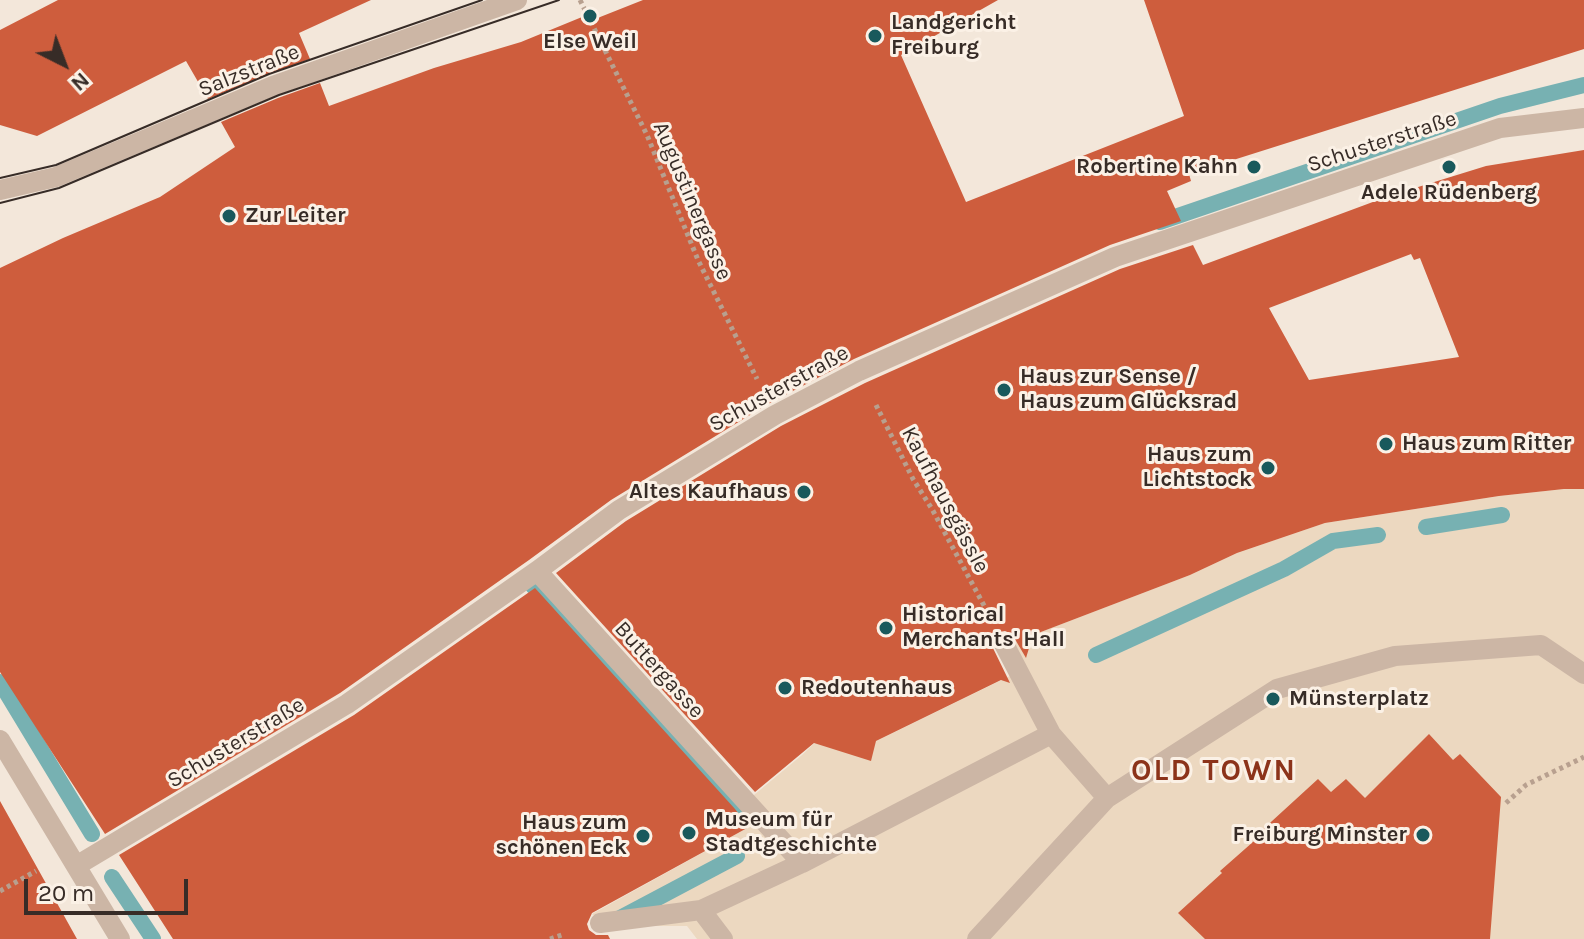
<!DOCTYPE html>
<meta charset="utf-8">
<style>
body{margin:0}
#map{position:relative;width:1584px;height:939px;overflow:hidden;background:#f3e7da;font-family:Karla,sans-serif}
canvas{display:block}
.north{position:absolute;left:24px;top:24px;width:80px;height:80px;-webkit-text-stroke:6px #fbf1e6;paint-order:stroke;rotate:138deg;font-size:22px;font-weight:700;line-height:32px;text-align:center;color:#372c27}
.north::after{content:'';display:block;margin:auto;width:28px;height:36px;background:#372c27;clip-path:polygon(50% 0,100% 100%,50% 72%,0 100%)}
.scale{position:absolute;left:24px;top:879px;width:164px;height:36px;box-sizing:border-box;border:4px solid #372c27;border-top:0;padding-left:10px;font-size:24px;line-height:28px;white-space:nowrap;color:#372c27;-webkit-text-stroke:6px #fbf1e6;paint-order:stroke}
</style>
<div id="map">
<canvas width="1584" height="939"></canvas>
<div class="north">N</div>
<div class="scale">20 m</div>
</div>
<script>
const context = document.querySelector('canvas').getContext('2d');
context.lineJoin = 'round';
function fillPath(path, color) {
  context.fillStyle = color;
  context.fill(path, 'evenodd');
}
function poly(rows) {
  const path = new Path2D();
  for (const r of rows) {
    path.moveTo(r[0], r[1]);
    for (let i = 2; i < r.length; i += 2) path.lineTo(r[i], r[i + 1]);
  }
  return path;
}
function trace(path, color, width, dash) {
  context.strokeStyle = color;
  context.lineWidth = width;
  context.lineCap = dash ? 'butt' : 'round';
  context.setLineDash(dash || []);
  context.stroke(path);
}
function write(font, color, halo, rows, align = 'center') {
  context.font = font + ' Karla,sans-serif';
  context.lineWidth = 6;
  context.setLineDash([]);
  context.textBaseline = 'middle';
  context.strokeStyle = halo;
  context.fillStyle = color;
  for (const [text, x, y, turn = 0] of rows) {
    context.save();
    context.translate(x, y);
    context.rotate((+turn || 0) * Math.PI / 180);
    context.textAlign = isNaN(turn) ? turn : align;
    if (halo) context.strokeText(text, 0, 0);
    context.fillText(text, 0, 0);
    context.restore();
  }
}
fillPath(poly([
 [1564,489,1584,489,1584,939,697,939,687,926,605,926,592,914,749,827,736,810,802,755,842,717,862,748,1014,674,1009,644,1190,575,1237,553,1325,523,1499,496]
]), '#ecd8c0');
trace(poly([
 [1160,222,1500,106,1584,85],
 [1426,527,1502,515],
 [532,585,738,807],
 [1096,655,1284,569,1333,541,1378,535],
 [0,682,92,834],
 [112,877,153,939],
 [620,918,737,856]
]), '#77b1b2', 16);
fillPath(poly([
 [58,0,371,0,299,33,310,59,269,74,208,99,186,61,37,136,0,125,0,30],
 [643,0,998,0,901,55,966,202,1184,116,1144,0,1584,0,1584,49,1189,174,1191,181,1167,191,1181,221,1110,245,854,359,768,404,611,500,529,560,340,693,105,834,0,672,0,268,63,238,160,197,235,147,221,122,278,98,320,83,329,106,434,68,521,42,582,17,585,23],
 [1584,150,1584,489,1564,489,1499,496,1325,523,1237,553,1190,575,1033,635,1026,658,1012,634,1005,631,999,632,994,636,991,644,1010,683,1001,680,876,741,871,761,814,743,755,792,556,573,626,521,781,426,865,383,1120,269,1193,245,1203,265,1389,196,1486,166],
 [1411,254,1414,260,1420,258,1459,357,1309,380,1269,308],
 [535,588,735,809,749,827,592,913,587,924,589,930,596,935,608,935,610,939,173,939,119,855,354,715],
 [1429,734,1453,760,1460,754,1501,797,1490,939,1205,939,1178,913,1222,873,1220,871,1262,834,1260,832,1318,779,1331,792,1346,779,1365,798],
 [0,801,77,939,0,939]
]), '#ce5d3d');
trace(poly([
 [580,0,647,135,698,260,757,379],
 [876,405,913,479,932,509,987,611],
 [1506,803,1526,785,1584,757],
 [0,891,36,871],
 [550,939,565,934]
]), '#b8a08f', 5, [4, 4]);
trace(poly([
 [0,190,56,177,273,86,517,0],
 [537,571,802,863],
 [1004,644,1051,734,1107,798],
 [0,740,120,939],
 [76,866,347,704,537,571,619,510,775,415,859,371,1115,257,1500,128,1584,118],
 [701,910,802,863,1051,734],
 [600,923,701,910,723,939],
 [977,939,1107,798,1277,689,1395,656,1541,645,1584,674]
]), '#ccb6a5', 20);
trace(poly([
 [0,178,56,165,269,74,482,0],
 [0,203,59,188,279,95,559,0]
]), '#372c27', 2);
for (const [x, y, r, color] of [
 [590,16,8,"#19595c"],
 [875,36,8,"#19595c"],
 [1254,167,8,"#19595c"],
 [1449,167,8,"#19595c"],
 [229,216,8,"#19595c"],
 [1004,390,8,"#19595c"],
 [1386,444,8,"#19595c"],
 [1268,468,8,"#19595c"],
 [804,492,8,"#19595c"],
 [886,628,8,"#19595c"],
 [785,688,8,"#19595c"],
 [1273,699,8,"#19595c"],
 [689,833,8,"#19595c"],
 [1423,835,8,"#19595c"],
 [643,836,8,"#19595c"]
]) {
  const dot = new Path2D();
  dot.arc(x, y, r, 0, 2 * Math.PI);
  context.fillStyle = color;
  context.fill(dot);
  trace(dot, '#fbf1e6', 3);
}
write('bold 22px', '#372c27', '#fbf1e6', [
 ["Landgericht",891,23],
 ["Freiburg",891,48],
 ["Else Weil",590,42,"center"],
 ["Robertine Kahn",1238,167,"right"],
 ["Adele Rüdenberg",1449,193,"center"],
 ["Zur Leiter",245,216],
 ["Haus zur Sense /",1020,377],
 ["Haus zum Glücksrad",1020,402],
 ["Haus zum Ritter",1402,444],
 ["Haus zum",1252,455,"right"],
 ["Lichtstock",1252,480,"right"],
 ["Altes Kaufhaus",788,492,"right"],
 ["Historical",902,615],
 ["Merchants' Hall",902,640],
 ["Redoutenhaus",801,688],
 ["Münsterplatz",1289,699],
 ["Museum für",705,820],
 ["Stadtgeschichte",705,845],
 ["Haus zum",627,823,"right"],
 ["schönen Eck",627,848,"right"],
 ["Freiburg Minster",1407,835,"right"]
], 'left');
write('22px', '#372c27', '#fbf1e6', [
 ["Salzstraße",249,71,-22],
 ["Schusterstraße",1382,142,-18],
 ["Augustinergasse",692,201,67],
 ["Schusterstraße",779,389,-29],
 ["Kaufhausgässle",945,500,62],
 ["Buttergasse",659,670,48],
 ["Schusterstraße",236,743,-31]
]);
context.letterSpacing = '2px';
write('bold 30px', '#8c331a', '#fbf1e6', [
 ["OLD TOWN",1214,771]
]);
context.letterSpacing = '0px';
</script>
